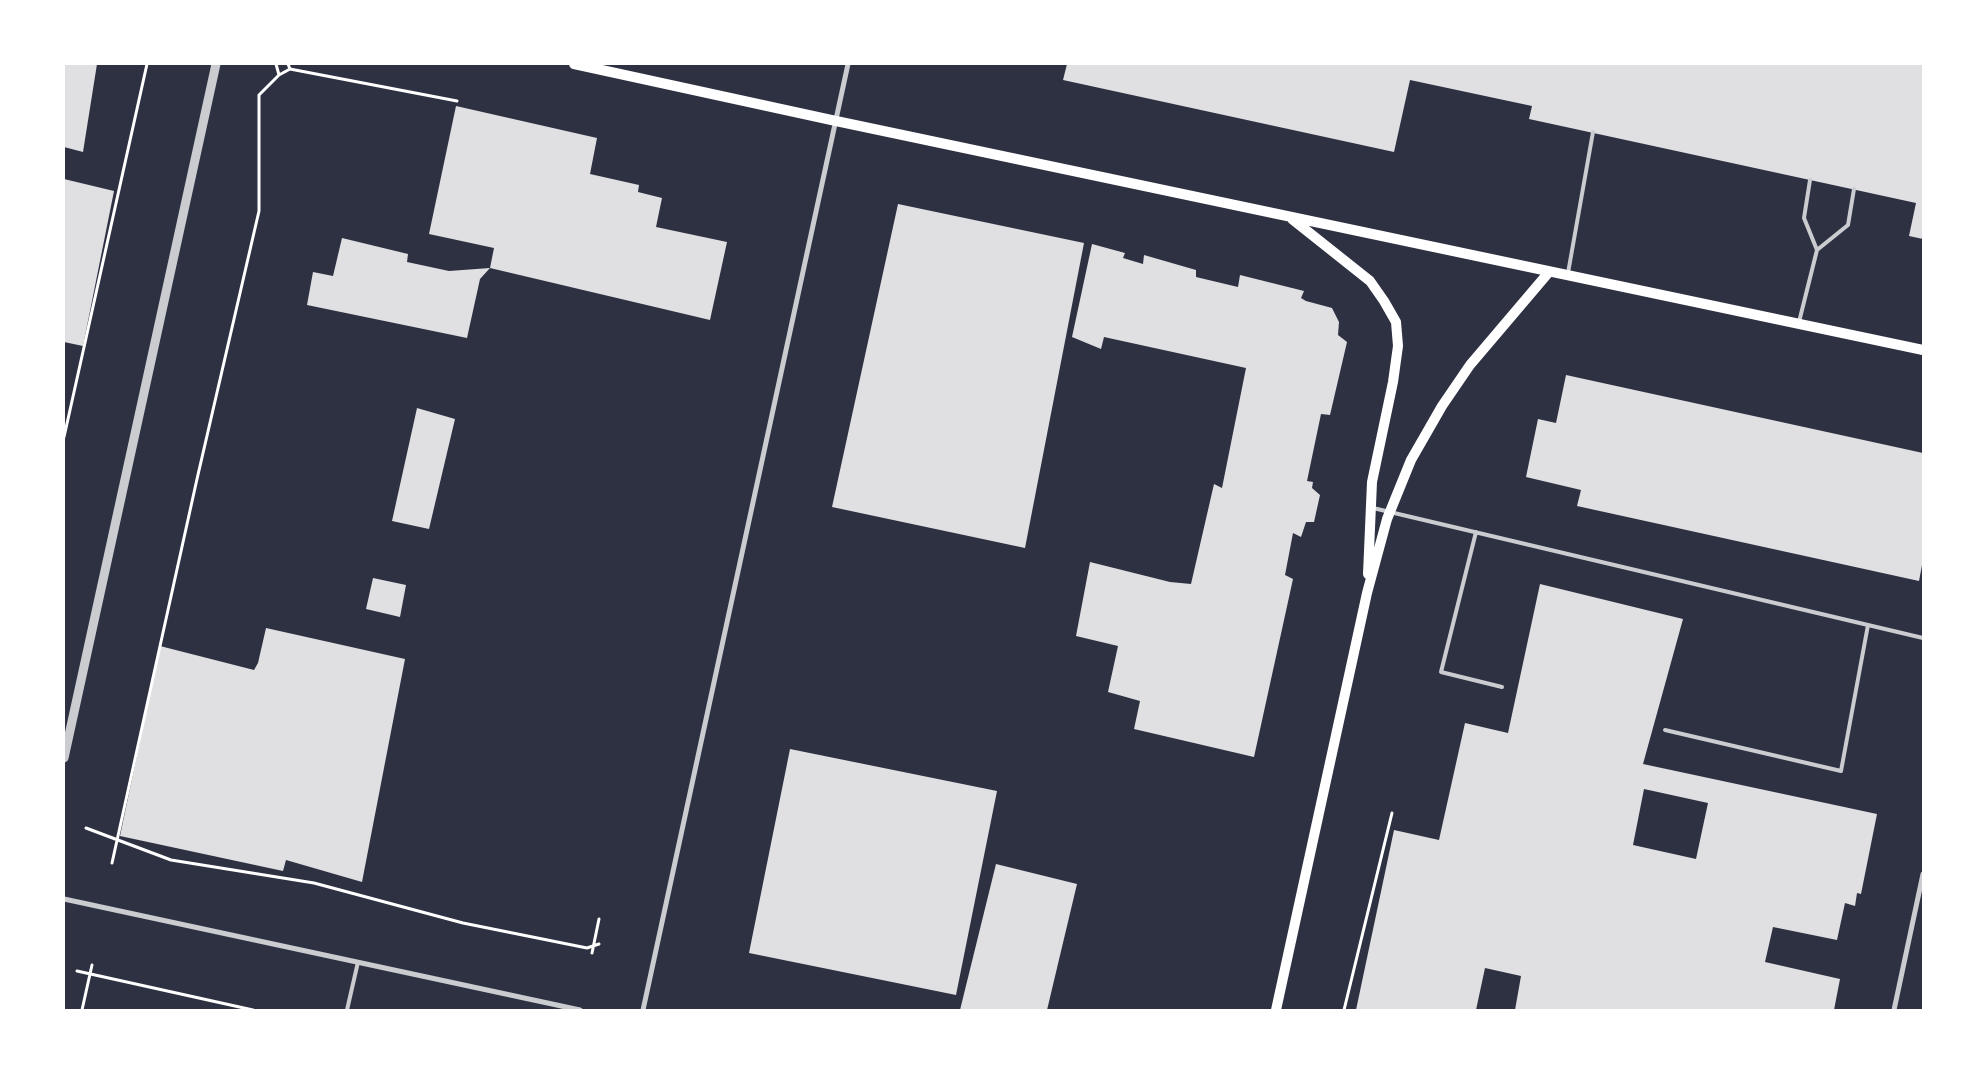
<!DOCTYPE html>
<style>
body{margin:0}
#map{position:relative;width:1987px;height:1074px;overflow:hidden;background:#2d3142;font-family:"DejaVu Sans",sans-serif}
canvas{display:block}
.frame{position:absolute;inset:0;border:65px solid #fff;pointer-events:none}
</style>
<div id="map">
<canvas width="1987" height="1074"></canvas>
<div class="frame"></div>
</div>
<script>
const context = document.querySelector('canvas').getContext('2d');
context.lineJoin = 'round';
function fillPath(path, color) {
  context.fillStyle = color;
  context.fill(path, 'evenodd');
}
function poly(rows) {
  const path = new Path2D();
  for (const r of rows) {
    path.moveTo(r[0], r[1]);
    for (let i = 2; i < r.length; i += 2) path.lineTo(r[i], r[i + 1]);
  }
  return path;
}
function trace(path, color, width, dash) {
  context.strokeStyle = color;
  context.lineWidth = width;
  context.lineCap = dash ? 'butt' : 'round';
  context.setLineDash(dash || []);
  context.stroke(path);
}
fillPath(poly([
 [64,64,97,64,83,152,64,147],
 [1067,64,1923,64,1923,239,1909,236,1916,203,1529,119,1532,106,1410,80,1394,152,1063,80],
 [456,106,597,138,590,174,639,185,638,192,662,198,656,227,727,242,710,320,490,268,494,248,429,234],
 [64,179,114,191,83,346,64,342],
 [898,204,1084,243,1025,548,832,507],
 [342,238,408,254,407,262,449,271,490,268,480,279,467,338,307,305,313,272,333,276],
 [1092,244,1125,253,1123,258,1143,264,1144,255,1196,270,1196,277,1238,287,1240,275,1304,291,1301,298,1306,301,1332,308,1339,322,1338,335,1347,342,1330,415,1321,414,1307,481,1313,482,1312,488,1320,495,1314,522,1306,522,1301,537,1293,533,1285,575,1293,579,1254,757,1134,729,1140,701,1108,692,1118,646,1076,636,1090,562,1170,582,1191,584,1214,484,1222,488,1246,368,1104,337,1101,349,1072,337],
 [1566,375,1923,453,1923,560,1919,581,1577,506,1581,490,1526,477,1538,419,1556,423],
 [417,408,455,419,429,529,392,521],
 [373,578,406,585,400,617,366,609],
 [1540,584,1683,619,1643,764,1877,814,1861,894,1857,893,1855,906,1845,903,1837,940,1773,927,1765,962,1840,979,1834,1010,1515,1010,1521,976,1485,968,1476,1010,1356,1010,1394,830,1439,840,1465,723,1508,733],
 [1644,789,1708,803,1696,859,1633,845],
 [266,628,405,659,362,882,286,860,283,871,120,836,160,646,254,670,258,663],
 [790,749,997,791,956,995,749,953],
 [996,864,1077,884,1047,1010,960,1010]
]), '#e0e0e3');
trace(poly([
 [276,64,279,75,290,69,288,64],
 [290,69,457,101],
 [64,437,147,64],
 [86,828,171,860,314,883,463,923,587,948,599,944],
 [112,863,197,479,259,211,259,95,279,75],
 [592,953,599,919],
 [77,971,253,1010],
 [82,1010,92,965],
 [1344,1010,1392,813]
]), '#fff', 3);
trace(poly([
 [1810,180,1804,218,1817,250],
 [1568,273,1593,132],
 [1799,322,1817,250,1848,225,1854,189],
 [1373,508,1923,638],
 [1476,532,1441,672,1502,687],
 [1665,730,1841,771,1868,625],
 [347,1010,358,962]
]), '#caccd0', 4);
trace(poly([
 [64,899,580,1010],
 [643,1010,848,64],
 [1894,1010,1923,874]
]), '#caccd0', 5);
trace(poly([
 [64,758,216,64]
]), '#caccd0', 9);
trace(poly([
 [574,64,836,121,1923,350],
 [1292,219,1370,281,1384,301,1396,322,1398,346,1393,382,1372,482,1368,574],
 [1276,1010,1367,593,1387,519,1411,460,1442,406,1470,365,1549,272]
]), '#fff', 10);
</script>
